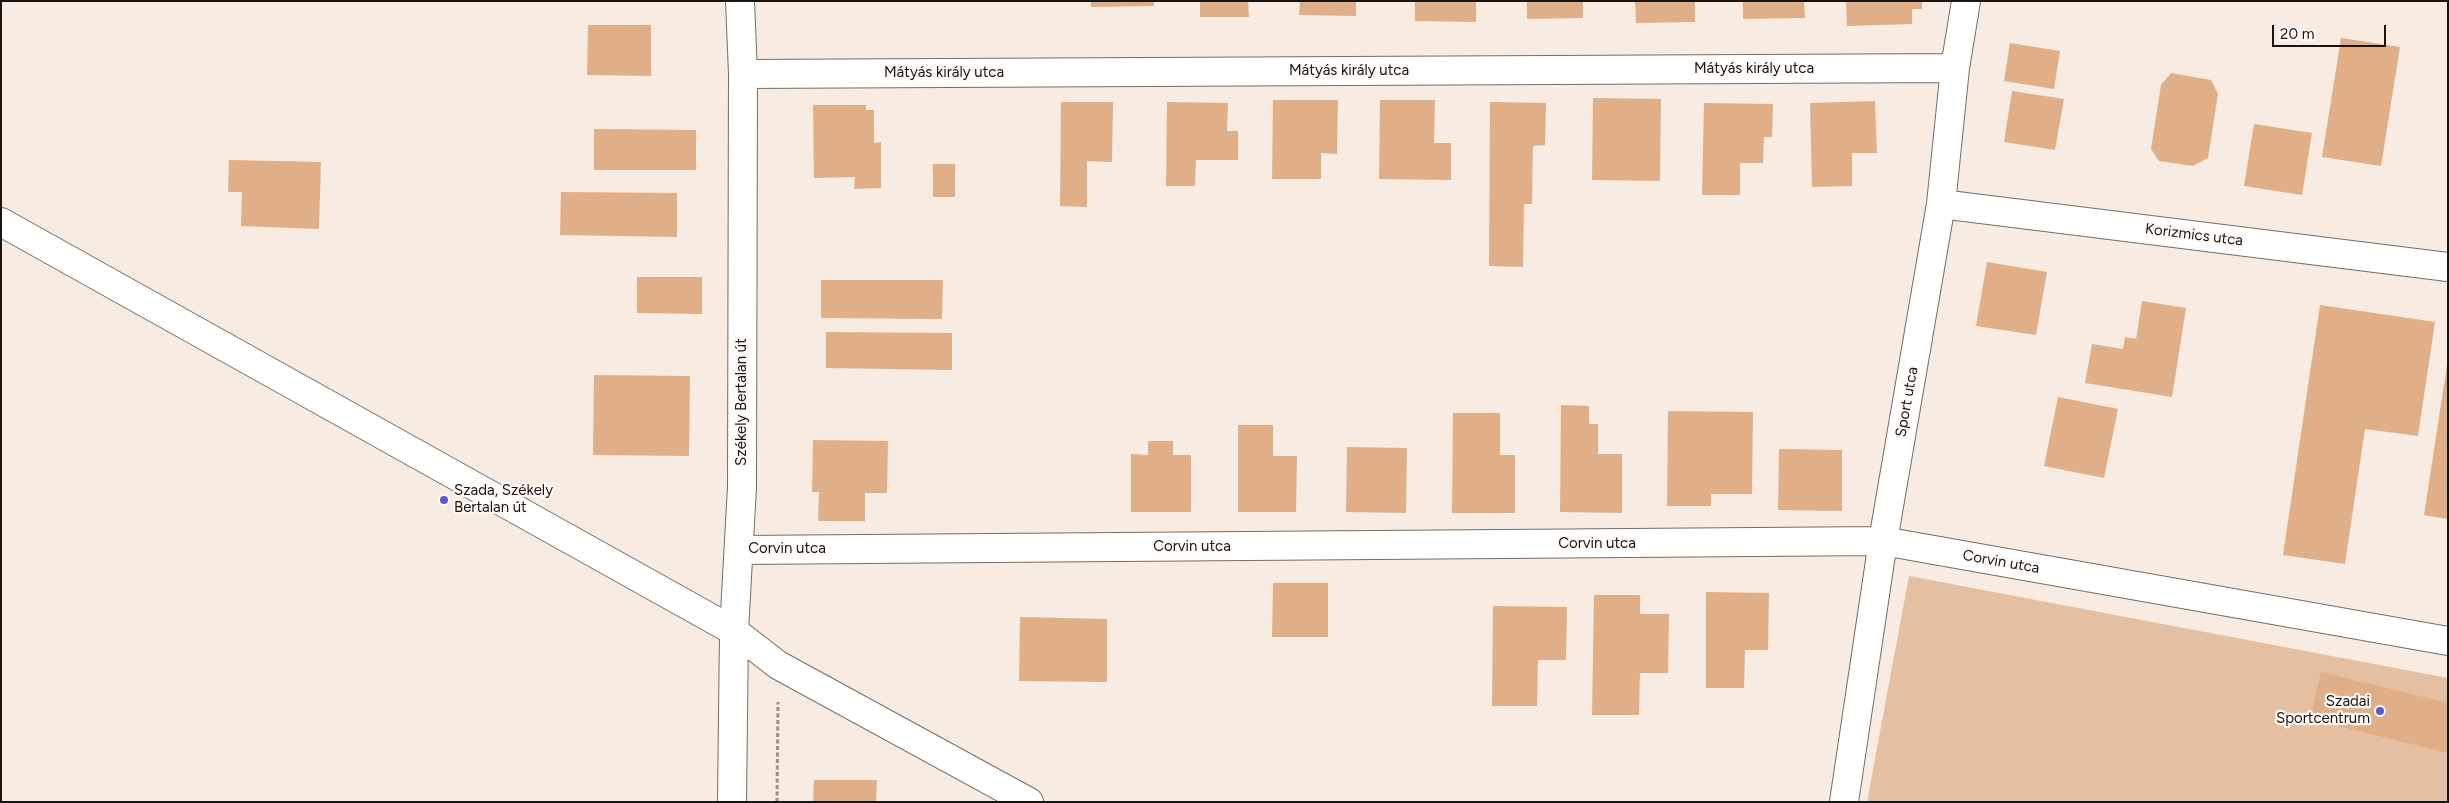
<!DOCTYPE html>
<meta charset="utf-8">
<style>
body{margin:0}
#map{position:relative;width:2449px;height:803px;overflow:hidden;background:#f7ebe2;font-family:Figtree,sans-serif}
canvas{display:block}
.frame{position:absolute;inset:0;border:2px solid #181411;pointer-events:none}
.scale{position:absolute;left:2272px;top:25px;width:114px;height:22px;box-sizing:border-box;border:2px solid #181411;border-top:0;padding-left:6px;font-size:15px;line-height:18px;white-space:nowrap;color:#181411;-webkit-text-stroke:4px #fffaf6;paint-order:stroke}
</style>
<div id="map">
<canvas width="2449" height="803"></canvas>
<div class="frame"></div>
<div class="scale">20 m</div>
</div>
<script>
const context = document.querySelector('canvas').getContext('2d');
context.lineJoin = 'round';
function fillPath(path, color) {
  context.fillStyle = color;
  context.fill(path, 'evenodd');
}
function poly(rows) {
  const path = new Path2D();
  for (const r of rows) {
    path.moveTo(r[0], r[1]);
    for (let i = 2; i < r.length; i += 2) path.lineTo(r[i], r[i + 1]);
  }
  return path;
}
function trace(path, color, width, dash) {
  context.strokeStyle = color;
  context.lineWidth = width;
  context.lineCap = dash ? 'butt' : 'round';
  context.setLineDash(dash || []);
  context.stroke(path);
}
function write(font, color, halo, rows, align = 'center') {
  context.font = font + ' Figtree,sans-serif';
  context.lineWidth = 4.5;
  context.setLineDash([]);
  context.textBaseline = 'middle';
  context.strokeStyle = halo;
  context.fillStyle = color;
  for (const [text, x, y, turn = 0] of rows) {
    context.save();
    context.translate(x, y);
    context.rotate((+turn || 0) * Math.PI / 180);
    context.textAlign = isNaN(turn) ? turn : align;
    if (halo) context.strokeText(text, 0, 0);
    context.fillText(text, 0, 0);
    context.restore();
  }
}
fillPath(poly([
 [1909,576,2448,678,2448,802,1867,802]
]), '#e4bfa1');
fillPath(poly([
 [1091,1,1154,1,1154,6,1091,7],
 [1200,1,1248,1,1249,17,1200,17],
 [1300,1,1356,1,1356,16,1299,15],
 [1415,1,1476,1,1476,22,1415,21],
 [1527,1,1583,1,1583,18,1527,19],
 [1635,1,1695,1,1695,22,1636,23],
 [1743,1,1804,1,1805,18,1743,19],
 [1846,1,1922,1,1922,9,1912,9,1912,24,1847,26],
 [588,25,651,25,651,76,587,75],
 [2341,38,2400,47,2381,166,2322,157],
 [2010,43,2060,51,2054,89,2004,81],
 [2171,73,2211,80,2218,94,2208,158,2193,166,2159,161,2151,149,2161,85],
 [2012,91,2064,99,2055,150,2004,142],
 [1593,98,1661,99,1660,181,1592,180],
 [1273,100,1338,100,1337,154,1321,153,1321,179,1272,179],
 [1380,100,1435,100,1434,143,1451,143,1451,180,1379,179],
 [1875,101,1877,153,1852,153,1852,186,1812,187,1810,103],
 [1061,102,1113,102,1112,162,1087,161,1087,207,1060,206],
 [1167,102,1228,103,1227,131,1238,131,1238,160,1196,160,1195,186,1166,186],
 [1490,102,1546,103,1545,145,1533,146,1532,204,1524,204,1523,267,1489,266],
 [1704,103,1773,104,1772,137,1764,137,1763,163,1740,163,1740,195,1702,195],
 [813,105,866,105,866,110,874,110,874,143,881,142,881,188,854,189,855,177,814,178],
 [2254,124,2312,133,2302,195,2244,186],
 [594,129,696,130,696,170,594,170],
 [229,160,321,162,319,229,241,226,242,192,228,192],
 [933,164,955,164,955,197,933,197],
 [561,192,677,193,677,237,560,235],
 [1987,262,2047,272,2036,335,1976,326],
 [637,277,702,277,702,314,637,313],
 [821,280,943,280,942,319,821,318],
 [2142,301,2186,308,2172,397,2085,383,2092,344,2123,349,2125,337,2136,339],
 [2320,305,2435,322,2418,436,2365,429,2345,564,2283,555],
 [826,332,952,333,952,370,826,368],
 [2447,365,2448,365,2448,519,2424,515],
 [594,375,690,376,689,456,593,455],
 [2058,397,2118,409,2104,478,2044,466],
 [1561,405,1589,406,1589,424,1598,424,1598,454,1622,454,1622,513,1560,512],
 [1668,411,1753,412,1752,494,1711,494,1711,506,1667,506],
 [1453,413,1500,413,1500,455,1515,455,1515,513,1452,513],
 [1238,425,1273,425,1273,456,1297,456,1296,512,1238,512],
 [813,440,888,441,887,493,865,493,865,521,818,521,819,492,812,492],
 [1148,441,1173,441,1173,455,1191,455,1191,512,1131,512,1131,454,1148,455],
 [1347,447,1407,448,1406,513,1346,512],
 [1779,449,1842,450,1842,511,1778,510],
 [1273,583,1328,583,1328,637,1272,637],
 [1706,592,1769,593,1768,650,1745,650,1744,688,1706,688],
 [1594,595,1640,595,1640,614,1669,614,1668,673,1640,673,1639,715,1592,715],
 [1493,606,1567,607,1566,660,1538,660,1537,706,1492,706],
 [1020,617,1107,619,1107,682,1019,681],
 [2321,672,2448,703,2448,753,2310,719],
 [814,780,877,780,876,802,813,802]
]), '#e0af87');
const street = poly([
 [740,1,743,74,742,487,734,631,778,665,1029,802],
 [743,74,1955,68],
 [1941,204,2448,267],
 [739,550,1883,541,2448,641],
 [1844,802,1883,541,1941,204,1955,68,1966,1]
]);
const secondary = poly([
 [1,222,734,631,732,802]
]);
trace(street, '#776c64', 30);
trace(secondary, '#776c64', 30);
trace(poly([
 [777,802,778,702]
]), '#989089', 3, [4, 2.5]);
trace(street, '#fff', 28);
trace(secondary, '#fff', 28);
for (const [x, y, r, color] of [
 [444,500,5,"#5a5ad1"],
 [2380,711,5,"#5a5ad1"]
]) {
  const dot = new Path2D();
  dot.arc(x, y, r, 0, 2 * Math.PI);
  context.fillStyle = color;
  context.fill(dot);
  trace(dot, '#fffaf6', 2);
}
write('15px', '#181411', '#fffaf6', [
 ["Mátyás király utca",1754,69],
 ["Mátyás király utca",1349,71],
 ["Mátyás király utca",944,73],
 ["Korizmics utca",2194,235,7],
 ["Székely Bertalan út",742,402,-90],
 ["Sport utca",1907,402,-80],
 ["Corvin utca",1597,544],
 ["Corvin utca",1192,547],
 ["Corvin utca",787,549],
 ["Corvin utca",2001,562,10]
]);
write('15px', '#181411', '#fffaf6', [
 ["Szada, Székely",454,491],
 ["Bertalan út",454,508],
 ["Szadai",2370,702,"right"],
 ["Sportcentrum",2370,719,"right"]
], 'left');
</script>
